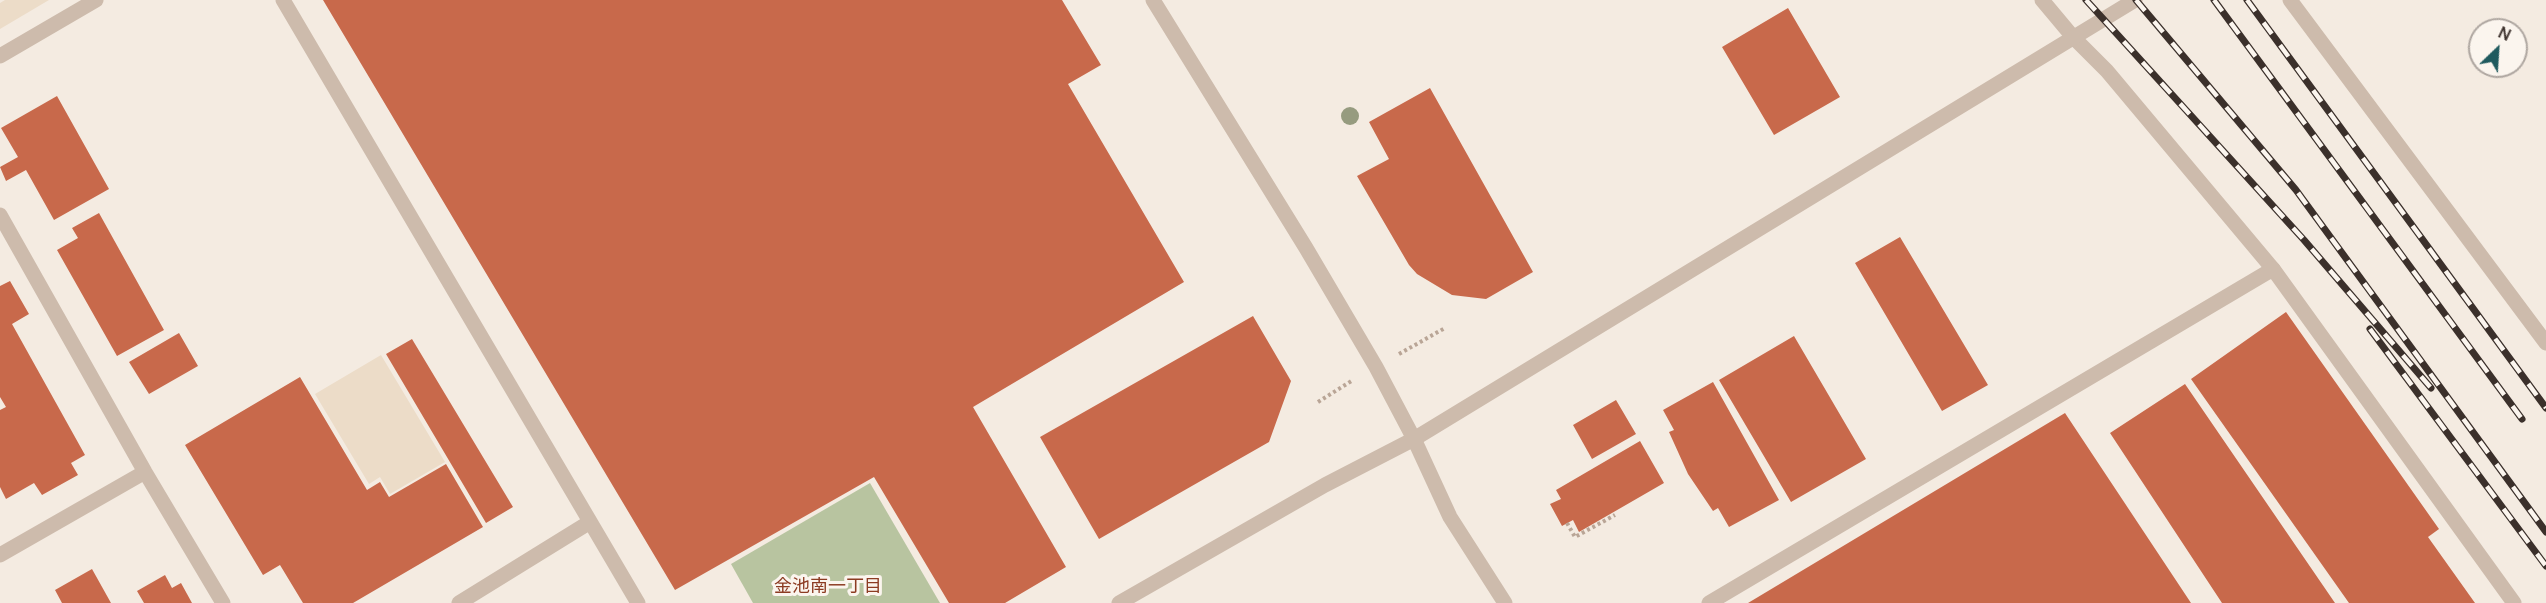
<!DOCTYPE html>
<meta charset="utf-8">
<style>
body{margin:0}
#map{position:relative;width:2546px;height:603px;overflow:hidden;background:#f4ebe1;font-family:Manrope,sans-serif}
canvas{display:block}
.north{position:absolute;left:2468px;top:18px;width:60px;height:60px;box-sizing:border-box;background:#fbf5ee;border:2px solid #aea6a0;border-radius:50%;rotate:25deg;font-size:16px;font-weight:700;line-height:24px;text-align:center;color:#3b302b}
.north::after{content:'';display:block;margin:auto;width:21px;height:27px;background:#1f5a5e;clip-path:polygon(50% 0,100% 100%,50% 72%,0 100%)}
</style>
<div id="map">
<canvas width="2546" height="603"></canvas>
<div class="north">N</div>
</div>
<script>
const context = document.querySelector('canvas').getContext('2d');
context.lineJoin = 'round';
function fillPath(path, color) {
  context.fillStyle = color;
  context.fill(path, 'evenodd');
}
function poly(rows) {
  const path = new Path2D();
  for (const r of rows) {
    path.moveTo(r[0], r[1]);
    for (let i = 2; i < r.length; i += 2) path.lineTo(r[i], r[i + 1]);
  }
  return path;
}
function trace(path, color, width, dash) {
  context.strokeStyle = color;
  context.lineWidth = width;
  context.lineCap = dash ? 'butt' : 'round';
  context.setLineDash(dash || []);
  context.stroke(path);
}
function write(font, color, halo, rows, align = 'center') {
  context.font = font + ' Manrope,"Noto Sans JP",sans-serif';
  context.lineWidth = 6;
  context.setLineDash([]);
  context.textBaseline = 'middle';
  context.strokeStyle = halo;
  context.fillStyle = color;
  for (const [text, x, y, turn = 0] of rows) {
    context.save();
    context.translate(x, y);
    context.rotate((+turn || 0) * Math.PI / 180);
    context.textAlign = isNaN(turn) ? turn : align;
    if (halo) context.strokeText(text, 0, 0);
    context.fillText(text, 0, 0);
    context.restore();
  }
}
fillPath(poly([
 [870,483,940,603,753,603,731,564]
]), '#b8c4a0');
fillPath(poly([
 [5,0,49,0,0,29,0,3],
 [381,355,445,462,390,494,380,477,369,484,315,394]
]), '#ecdcc8');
fillPath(poly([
 [323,0,1062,0,1101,65,1068,84,1184,282,973,407,1066,567,1005,603,949,603,874,477,675,590],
 [1788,8,1840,97,1774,135,1722,47],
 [1430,88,1533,272,1486,299,1452,295,1417,274,1409,265,1357,176,1389,159,1369,122],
 [57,96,109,189,54,220,26,170,6,181,0,167,18,157,1,128],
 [99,213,164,330,117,356,57,250,78,238,72,228],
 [1900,237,1988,385,1942,411,1855,263],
 [10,281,29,314,12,324,85,455,71,463,78,475,42,495,34,483,6,499,0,487,0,410,6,407,0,397,0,286],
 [2286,312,2439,529,2428,537,2475,603,2349,603,2191,379],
 [1253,316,1291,381,1269,442,1099,539,1040,437],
 [179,333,198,366,149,394,129,362],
 [1794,336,1866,459,1791,502,1719,380],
 [412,339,513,507,486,523,386,354],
 [300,377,367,490,380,482,389,497,446,464,483,527,353,603,303,603,280,565,263,575,185,445],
 [1713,382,1779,500,1729,527,1718,508,1713,511,1688,474,1669,432,1674,430,1663,410],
 [2185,384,2335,603,2222,603,2110,433],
 [1616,400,1636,434,1592,459,1573,425],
 [2065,413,2191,603,1748,603],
 [1640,441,1664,483,1579,532,1573,520,1562,526,1550,504,1561,499,1556,490],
 [92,569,111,603,62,603,55,590],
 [165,575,172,588,181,583,192,603,144,603,137,591]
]), '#c8694b');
trace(poly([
 [1399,354,1445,328],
 [1318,402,1353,380],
 [1567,523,1575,537,1615,515]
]), '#b9a596', 4, [3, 3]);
trace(poly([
 [2073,37,2107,71,2273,269]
]), '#cdbbac', 15);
trace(poly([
 [283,0,638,603],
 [2042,0,2073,37],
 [2290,0,2546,343],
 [0,56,96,0],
 [0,215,145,472,223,603],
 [0,555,145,472],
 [459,603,590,522],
 [1709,603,2273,269,2514,603]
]), '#cdbbac', 15);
trace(poly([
 [1153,0,1306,248,1376,367,1414,439,1450,517,1505,603],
 [1119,603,1325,485,1414,439,2135,0]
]), '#cdbbac', 15);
const rail = poly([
 [2086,0,2304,240,2431,388],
 [2136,0,2296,190,2546,532],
 [2214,0,2522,419],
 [2247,0,2546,408],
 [2370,329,2546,566]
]);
trace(rail, '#3b302b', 7);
trace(rail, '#fbf5ee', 4.5, [14]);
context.fillStyle = '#969b7f';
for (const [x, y] of [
 [1350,116]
]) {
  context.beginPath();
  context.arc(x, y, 9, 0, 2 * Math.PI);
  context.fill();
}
write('18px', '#8c3b22', '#fbf5ee', [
 ["金池南一丁目",828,587]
]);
</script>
